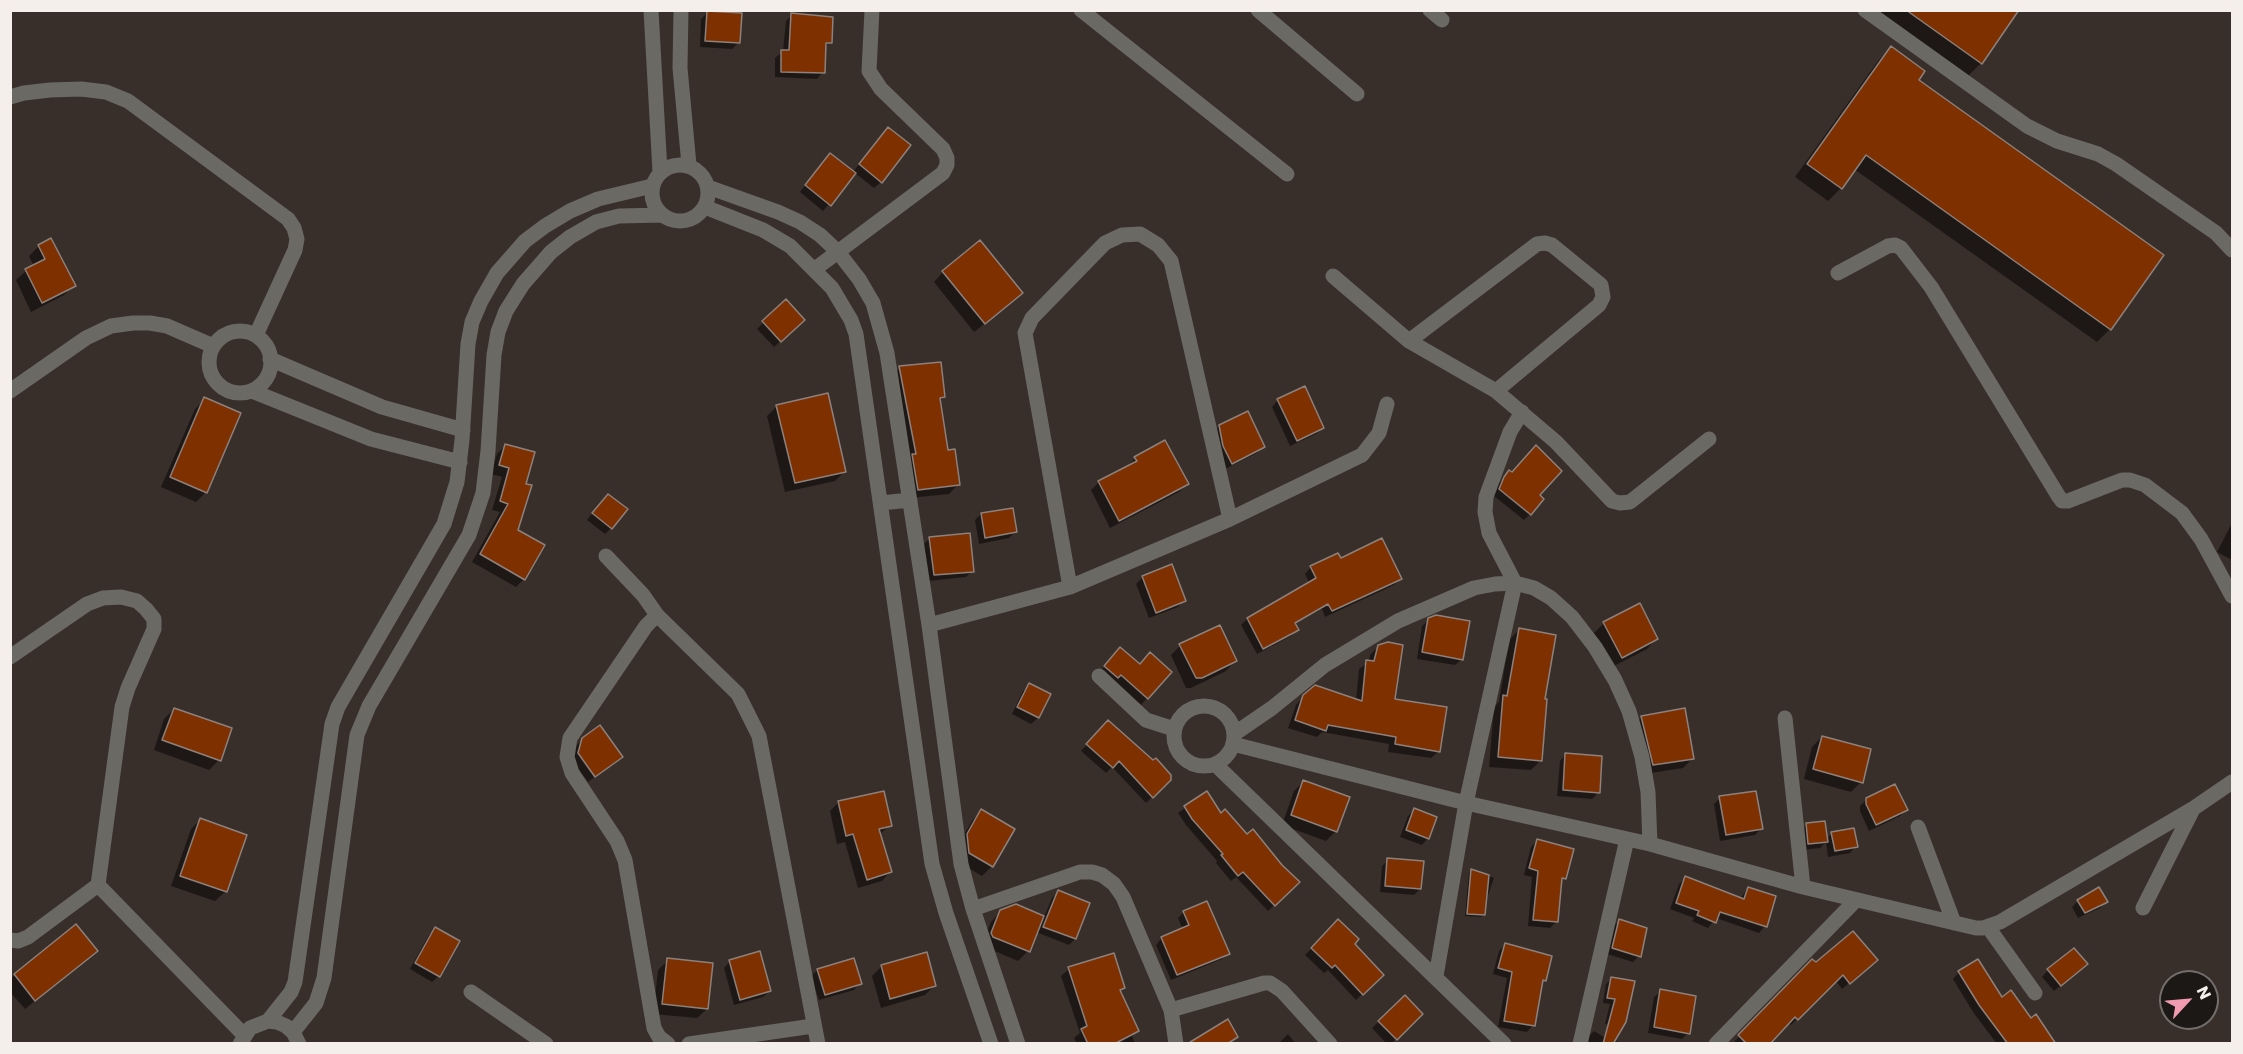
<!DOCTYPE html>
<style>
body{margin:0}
#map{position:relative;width:2243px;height:1054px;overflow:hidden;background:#382e2a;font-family:Poppins,sans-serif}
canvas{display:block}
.frame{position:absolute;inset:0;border:12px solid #f5efec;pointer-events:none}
.north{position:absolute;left:2159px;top:970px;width:60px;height:60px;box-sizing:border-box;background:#1c1816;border:2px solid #736e6c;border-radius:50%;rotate:64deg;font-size:16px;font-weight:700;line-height:24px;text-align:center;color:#f5efec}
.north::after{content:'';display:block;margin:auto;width:21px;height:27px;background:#f29aaf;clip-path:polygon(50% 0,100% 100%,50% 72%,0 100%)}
</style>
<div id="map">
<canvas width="2243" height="1054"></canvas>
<div class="frame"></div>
<div class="north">N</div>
</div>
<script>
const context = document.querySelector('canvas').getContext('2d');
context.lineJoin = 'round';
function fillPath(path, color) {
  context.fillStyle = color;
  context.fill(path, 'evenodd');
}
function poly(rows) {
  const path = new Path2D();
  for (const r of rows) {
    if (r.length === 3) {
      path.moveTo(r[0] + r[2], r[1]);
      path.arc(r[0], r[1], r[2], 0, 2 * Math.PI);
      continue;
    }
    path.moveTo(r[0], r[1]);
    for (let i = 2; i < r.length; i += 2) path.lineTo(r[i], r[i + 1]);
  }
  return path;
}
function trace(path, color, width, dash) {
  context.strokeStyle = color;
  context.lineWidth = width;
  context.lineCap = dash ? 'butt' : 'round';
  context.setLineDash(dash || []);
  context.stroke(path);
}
fillPath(poly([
 [1875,10,2017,10,1981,63,1968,76],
 [707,13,739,42,732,49,700,47,701,19],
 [792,15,830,42,824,48,823,72,817,79,775,77,775,58,783,51,786,21],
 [1891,48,2110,329,2097,342,1854,169,1841,188,1828,201,1795,177,1878,61],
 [882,135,881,182,874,188,855,173,823,211,800,192,824,161,853,172],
 [39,246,74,285,64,295,31,312,16,280,26,271,34,266,29,256],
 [943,272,1011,303,974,332,934,282],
 [786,301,803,320,774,347,757,329],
 [900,368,944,397,939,402,947,452,958,485,949,494,909,498,890,377],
 [205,399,206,492,196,502,161,487,195,409],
 [1278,400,1323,428,1316,434,1290,446,1272,407],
 [777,406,845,471,835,481,785,492,767,416],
 [1219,426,1264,447,1257,453,1225,469,1213,433],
 [505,446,524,485,517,531,524,579,516,587,472,562,500,512,492,510,502,477,491,474,497,454],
 [1135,458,1187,484,1179,492,1110,528,1091,490,1099,482,1128,467],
 [1509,472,1537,495,1530,514,1524,520,1494,496,1498,485],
 [601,502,611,528,605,534,587,520],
 [981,514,1015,532,1009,538,979,544,975,520],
 [2232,523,2232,560,2217,552],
 [930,538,972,571,966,577,928,581,924,544],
 [1340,560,1400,579,1394,585,1325,617,1322,609,1294,624,1297,630,1291,636,1257,654,1241,625,1247,619,1310,584,1305,574,1311,567],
 [1171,566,1184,600,1178,607,1149,618,1136,584,1143,577],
 [1429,620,1462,659,1455,665,1417,659,1422,626],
 [1604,623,1656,639,1647,649,1612,667,1594,633],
 [1519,630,1541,760,1531,770,1489,767,1494,707,1499,702,1509,640],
 [1180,646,1235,661,1226,671,1191,688,1186,688,1171,655],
 [1378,647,1394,700,1439,751,1431,758,1388,752,1389,744,1322,732,1317,737,1288,728,1296,705,1304,696,1356,700,1359,669,1369,662,1370,655],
 [1114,655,1139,666,1170,672,1141,705,1114,681,1099,673],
 [1030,685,1049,695,1038,718,1031,724,1012,714,1023,691],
 [174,709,219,760,209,770,154,750,164,719],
 [1642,717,1693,758,1683,768,1644,774,1632,727],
 [1102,728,1170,780,1146,803,1112,767,1106,773,1081,751],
 [1822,737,1861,782,1851,792,1804,779,1812,747],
 [583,739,621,757,588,782,572,760,576,746],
 [1566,754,1598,793,1592,799,1557,796,1560,761],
 [1304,781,1336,831,1326,841,1282,825,1294,791],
 [1206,793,1220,815,1247,836,1298,882,1268,911,1236,877,1231,881,1216,863,1217,861,1186,825,1178,813],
 [1720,798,1761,829,1755,835,1720,841,1714,804],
 [1867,799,1906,810,1900,816,1869,831,1860,811,1860,806],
 [839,802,890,825,879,835,890,872,882,881,858,888,845,842,837,844,830,811],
 [1414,810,1428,838,1422,845,1400,837,1408,816],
 [981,811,992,866,982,876,960,863,958,845,972,821],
 [201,819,245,835,225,892,215,901,171,886,191,829],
 [1807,824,1826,839,1832,833,1856,846,1850,853,1828,857,1826,842,1820,848,1802,850,1800,831],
 [1537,841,1564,878,1560,882,1557,921,1550,928,1528,926,1532,877,1524,875,1531,847],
 [1388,860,1420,889,1414,895,1380,892,1382,866],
 [1472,870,1494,878,1485,904,1484,915,1481,917,1465,916,1469,873],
 [1685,878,1740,899,1748,888,1765,926,1759,933,1716,918,1708,928,1692,921,1694,918,1670,909,1679,884],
 [1058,892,1088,903,1075,939,1069,945,1036,932,1028,951,1018,961,983,946,982,944,991,922,1001,911,1016,906,1044,917,1052,898],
 [2078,901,2106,901,2100,908,2078,918,2072,907],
 [1184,912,1228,953,1222,959,1171,980,1156,945,1161,939,1183,930,1178,918],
 [1338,921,1353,944,1382,975,1356,1000,1328,970,1324,973,1305,955],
 [1619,921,1639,956,1633,962,1607,954,1613,927],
 [435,929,439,976,432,982,410,969,429,935],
 [1505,945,1544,980,1540,984,1533,1025,1527,1032,1498,1027,1507,978,1493,974,1499,951],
 [86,960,25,1009,10,992,10,979,15,975],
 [668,960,707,1009,697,1018,653,1014,658,970],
 [730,961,770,991,763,997,734,1005,724,968],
 [1812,961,1815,964,1869,966,1842,989,1835,980,1791,1025,1788,1022,1768,1044,1732,1044],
 [882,966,935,985,925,995,881,1008,872,976],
 [1069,969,1123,988,1119,992,1138,1031,1132,1036,1135,1044,1077,1044,1074,1038,1080,1033,1061,976],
 [818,970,860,983,854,990,819,1000,811,976],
 [2048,970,2079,970,2054,991,2042,977],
 [1959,972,2001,999,2047,1044,1997,1044,1973,1012,1953,979],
 [1611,979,1633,982,1619,1027,1605,1024,1610,1004,1603,1003,1606,984],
 [1661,991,1688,1033,1682,1039,1648,1033,1654,997],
 [1405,997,1421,1014,1391,1044,1387,1044,1372,1028],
 [1594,1031,1604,1037,1606,1034,1621,1044,1586,1044,1588,1037],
 [1288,1034,1296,1044,1278,1044]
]), '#0007');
const building = poly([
 [1906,10,2019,10,1982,64,1906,10],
 [707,11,742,13,740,43,705,41,707,11],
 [791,13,833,17,832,43,826,43,825,73,781,72,781,50,789,50,791,13],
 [1891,46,1925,71,1919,80,2164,255,2111,330,1866,155,1842,189,1807,164,1891,46],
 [888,127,911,145,882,183,859,164,888,127],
 [830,153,856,173,831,206,805,185,830,153],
 [51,238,76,286,42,303,25,269,45,259,38,245,51,238],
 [980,240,1023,293,985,324,942,271,980,240],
 [786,299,805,320,781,342,762,321,786,299],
 [941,362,945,397,940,398,948,450,955,449,960,485,918,490,912,454,916,454,899,366,941,362],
 [1305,386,1324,428,1297,441,1277,399,1305,386],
 [828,393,846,472,795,483,776,405,828,393],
 [204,397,241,413,207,493,170,477,204,397],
 [1248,411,1265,447,1232,464,1223,446,1219,425,1248,411],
 [1165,440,1189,484,1119,521,1098,481,1137,461,1134,457,1165,440],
 [505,444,535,452,526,484,532,485,518,530,545,545,525,580,480,554,508,504,500,501,509,468,499,465,505,444],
 [1536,445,1562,471,1540,495,1544,499,1531,515,1499,489,1504,477,1509,470,1512,472,1536,445],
 [608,494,628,509,612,529,592,513,608,494],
 [1013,508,1017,532,985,538,981,513,1013,508],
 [970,533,974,572,934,575,929,537,970,533],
 [1382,538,1402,579,1332,611,1328,604,1295,623,1299,630,1263,649,1247,618,1316,578,1310,566,1338,553,1341,558,1382,538],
 [1172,564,1186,601,1156,613,1142,576,1172,564],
 [1640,603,1658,639,1622,658,1603,622,1640,603],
 [1436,615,1470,621,1463,660,1422,652,1428,618,1436,615],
 [1220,625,1237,661,1202,678,1196,678,1179,644,1220,625],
 [1519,628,1556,635,1545,699,1547,699,1542,761,1498,757,1503,695,1507,696,1519,628],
 [1388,642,1403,645,1395,699,1447,707,1440,752,1395,744,1396,737,1328,725,1326,731,1295,720,1303,695,1315,685,1362,701,1366,660,1374,661,1378,645,1388,642],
 [1120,647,1140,664,1150,652,1172,672,1148,699,1121,675,1118,678,1104,666,1120,647],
 [1029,683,1051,694,1039,718,1017,707,1029,683],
 [174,708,232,728,221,761,162,740,174,708],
 [1685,708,1694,759,1653,765,1641,716,1685,708],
 [1108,720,1153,760,1156,758,1171,775,1171,780,1153,798,1119,761,1113,768,1086,744,1108,720],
 [600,725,623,757,595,777,578,753,582,738,600,725],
 [1822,736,1871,749,1863,783,1813,769,1822,736],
 [1565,753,1602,756,1600,793,1563,790,1565,753],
 [1303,780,1350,797,1337,832,1291,815,1303,780],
 [1895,784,1908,810,1876,825,1866,804,1866,798,1895,784],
 [884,791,892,826,879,829,892,872,867,880,853,834,846,836,838,801,884,791],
 [1207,791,1221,813,1225,809,1247,834,1253,829,1282,865,1300,882,1275,906,1243,872,1238,876,1221,855,1223,854,1192,819,1184,806,1207,791],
 [1756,791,1763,829,1726,835,1719,796,1756,791],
 [1414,808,1437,817,1429,839,1406,830,1414,808],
 [981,809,1015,829,993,867,969,853,967,834,981,809],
 [200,818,247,835,227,892,180,876,200,818],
 [1825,821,1828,842,1808,844,1806,823,1825,821],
 [1854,828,1858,847,1835,851,1831,832,1854,828],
 [1537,839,1574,849,1566,879,1562,878,1558,922,1533,920,1538,871,1529,868,1537,839],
 [1387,858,1424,861,1421,889,1385,886,1387,858],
 [1471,869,1489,875,1485,915,1467,914,1471,869],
 [1685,876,1744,899,1748,887,1776,896,1767,927,1720,912,1716,923,1697,915,1699,911,1676,903,1685,876],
 [2099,887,2108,902,2085,913,2077,900,2099,887],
 [1058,890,1090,903,1076,939,1043,927,1058,890],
 [1207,901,1230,954,1177,975,1161,937,1189,925,1183,911,1207,901],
 [1016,904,1044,916,1030,952,993,937,991,933,1000,910,1016,904],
 [1338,919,1359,939,1355,944,1384,975,1363,995,1335,965,1332,968,1311,948,1338,919],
 [1619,919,1647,928,1641,957,1612,948,1619,919],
 [76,924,98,951,35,1001,14,974,76,924],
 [435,927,460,941,440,977,415,963,435,927],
 [1853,931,1878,960,1850,984,1843,975,1798,1020,1795,1017,1770,1044,1747,1044,1738,1035,1812,959,1816,962,1853,931],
 [1505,943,1552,956,1546,981,1543,980,1535,1026,1504,1021,1512,972,1498,968,1505,943],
 [2074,948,2088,964,2061,986,2047,969,2074,948],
 [760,951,771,991,740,1000,729,960,760,951],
 [927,952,936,986,890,999,881,965,927,952],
 [1114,953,1125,988,1120,990,1139,1031,1114,1044,1088,1044,1081,1029,1087,1026,1068,967,1114,953],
 [667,958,713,963,708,1009,662,1004,667,958],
 [854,958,862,984,825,995,817,969,854,958],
 [1978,959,2002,997,2011,990,2031,1018,2036,1014,2056,1044,2008,1044,1979,1005,1958,971,1978,959],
 [1611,977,1635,981,1626,1022,1613,1044,1603,1044,1615,999,1607,998,1611,977],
 [1660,989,1696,996,1690,1034,1654,1027,1660,989],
 [1405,995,1423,1014,1397,1040,1378,1021,1405,995],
 [1228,1019,1238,1037,1227,1044,1187,1044,1228,1019]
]);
fillPath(building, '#7e3000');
trace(building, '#8c817c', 1.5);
trace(poly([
 [651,10,660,172],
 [681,10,680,68,689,165],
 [1081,10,1287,174],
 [1258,10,1357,94],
 [1430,10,1442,20],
 [1865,10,2027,126,2057,141,2098,154,2116,164,2216,233,2232,250],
 [10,97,24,93,50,90,81,89,106,92,128,101,288,219,294,228,297,239,295,250,256,335],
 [680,193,28],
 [708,187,778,212,800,222,820,235,838,252,859,279,873,303,887,353,929,625,961,864,973,909,1018,1044],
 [705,207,763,230,790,246,832,288,851,320,856,334,932,864,946,913,991,1044],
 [815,269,943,173,947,165,947,158,943,149,881,89,869,71,872,10],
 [1838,273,1888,246,1895,245,1901,248,1931,287,2059,497,2062,501,2068,501,2122,480,2130,480,2145,485,2182,513,2201,539,2232,596],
 [1333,276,1409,341,1496,391,1556,442,1612,501,1620,503,1630,502,1709,439],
 [240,362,31],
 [1409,341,1537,244,1545,243,1552,245,1601,285,1603,297,1599,305,1496,391],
 [270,359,382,407,463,430],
 [10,391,86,338,111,326,133,323,150,323,167,326,213,346],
 [252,391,371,439,460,462],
 [881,503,910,500],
 [606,556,643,595,657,615,738,694,759,736,818,1044],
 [1070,587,1025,333,1032,318,1105,243,1122,235,1140,234,1158,245,1171,261,1230,519],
 [657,615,646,626,570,738,567,757,572,773,617,841,625,860,654,1028,659,1037,668,1044],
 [929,625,1070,587,1230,519,1362,455,1379,433,1387,404],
 [10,657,87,604,103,598,121,597,137,601,146,609,154,619,154,629,128,688,122,707,98,885,28,937,18,941,10,940],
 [1099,676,1146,720,1174,729],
 [1204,736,30],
 [1785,718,1803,887],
 [1234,734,1272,708,1325,665,1398,621,1474,588,1495,584,1515,583,1534,588,1551,598,1572,617,1595,647,1615,680,1629,711,1642,757,1648,792,1650,844],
 [1233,744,1466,803,1650,844,1803,887,1976,928,1983,928,2000,922,2194,808,2232,782],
 [1215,764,1504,1044],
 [1918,827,1954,923],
 [98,885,244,1035],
 [2143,908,2193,809],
 [973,909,1080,872,1092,872,1102,875,1114,884,1123,897,1171,1010,1176,1044],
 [1988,927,2035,993],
 [1436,976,1466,803,1515,583,1489,533,1485,512,1486,497,1510,432,1522,412],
 [471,992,546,1044],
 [1171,1010,1264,983,1270,983,1282,991,1330,1044],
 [268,1021,291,992,295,982,332,724,338,707,444,524,457,482,462,440,468,344,472,322,481,301,497,273,525,241,545,226,570,211,598,199,652,186],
 [293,1032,316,1003,324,978,357,735,369,706,469,535,483,493,488,451,494,355,498,332,506,311,523,284,551,252,570,237,596,222,619,216,663,215],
 [240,1044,250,1028,268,1021,277,1022,286,1026,293,1032,299,1044],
 [689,1044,813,1026],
 [1580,1044,1627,839],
 [1716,1044,1856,900]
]), '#6a6964', 15);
</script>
